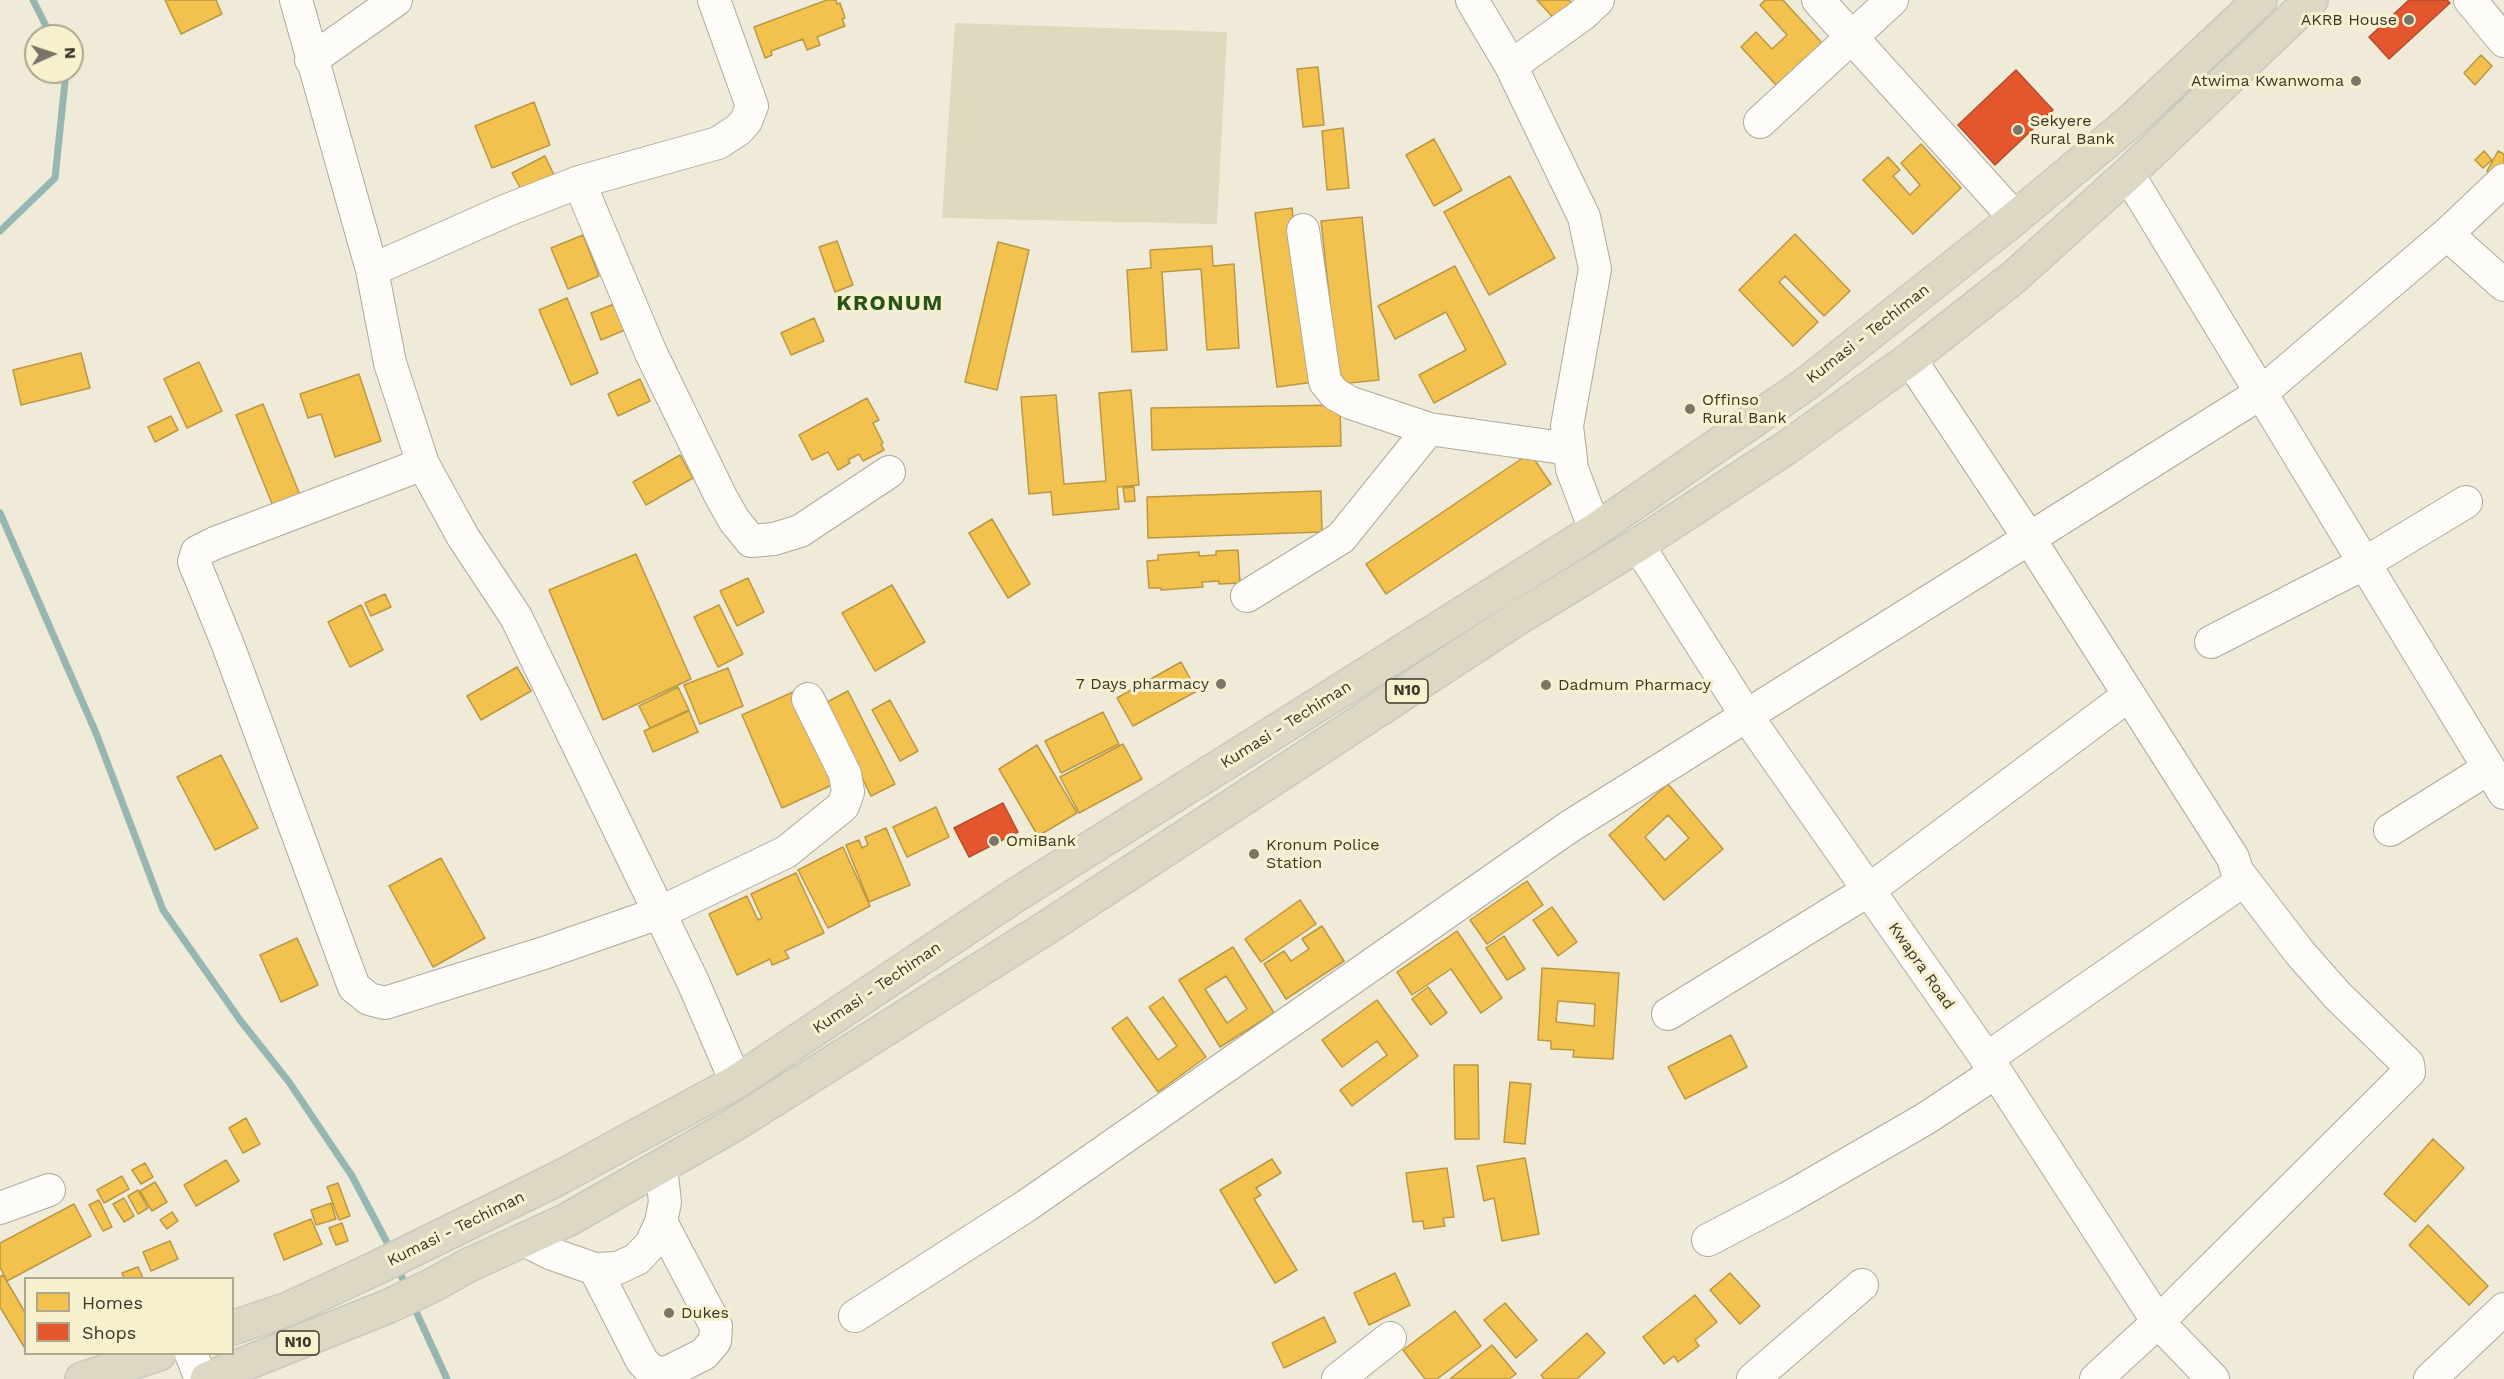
<!DOCTYPE html>
<style>
body{margin:0}
#map{position:relative;width:2504px;height:1379px;overflow:hidden;background:#efebd8;font-family:"Work Sans",sans-serif}
canvas{display:block}
.legend{position:absolute;left:24px;top:1277px;width:210px;height:78px;box-sizing:border-box;background:#f8f1cf;border:2px solid #aca78d;margin:0;padding:8px 10px;list-style:none;font-size:18px;color:#3a372a}
.legend li{display:flex;align-items:center;gap:12px;height:30px}
.legend b{width:30px;border:2px solid #aca78d}
.north{position:absolute;left:24px;top:24px;width:60px;height:60px;box-sizing:border-box;background:#f8f1cf;border:2px solid #aca78d;border-radius:50%;rotate:87deg;font-size:16px;font-weight:700;line-height:24px;text-align:center;color:#3a372a}
.north::after{content:'';display:block;margin:auto;width:21px;height:27px;background:#797667;clip-path:polygon(50% 0,100% 100%,50% 72%,0 100%)}
</style>
<div id="map">
<canvas width="2504" height="1379"></canvas>
<ul class="legend">
<li><b style="height:16px;background:#f2c14e"></b>Homes</li>
<li><b style="height:16px;background:#e4572e"></b>Shops</li>
</ul>
<div class="north">N</div>
</div>
<script>
const context = document.querySelector('canvas').getContext('2d');
context.lineJoin = 'round';
function fillPath(path, color) {
  context.fillStyle = color;
  context.fill(path, 'evenodd');
}
function poly(rows) {
  const path = new Path2D();
  for (const r of rows) {
    path.moveTo(r[0], r[1]);
    for (let i = 2; i < r.length; i += 2) path.lineTo(r[i], r[i + 1]);
  }
  return path;
}
function trace(path, color, width, dash) {
  context.strokeStyle = color;
  context.lineWidth = width;
  context.lineCap = dash ? 'butt' : 'round';
  context.setLineDash(dash || []);
  context.stroke(path);
}
function write(font, color, halo, rows, align = 'center') {
  context.font = font + ' "Work Sans",sans-serif';
  context.lineWidth = 6;
  context.setLineDash([]);
  context.textBaseline = 'middle';
  context.strokeStyle = halo;
  context.fillStyle = color;
  for (const [text, x, y, turn = 0] of rows) {
    context.save();
    context.translate(x, y);
    context.rotate((+turn || 0) * Math.PI / 180);
    context.textAlign = isNaN(turn) ? turn : align;
    if (halo) context.strokeText(text, 0, 0);
    context.fillText(text, 0, 0);
    context.restore();
  }
}
fillPath(poly([
 [955,23,1227,32,1217,224,942,218]
]), '#dfd9bd');
const homes = poly([
 [165,0,216,0,222,14,181,34,165,0],
 [827,0,836,0,837,4,840,3,845,18,842,19,845,26,817,37,820,45,807,50,803,39,771,51,772,55,765,58,754,27,827,0],
 [1537,0,1569,0,1578,9,1561,26,1537,0],
 [1765,0,1783,0,1822,43,1776,85,1741,47,1756,32,1772,49,1787,35,1760,5,1765,0],
 [2481,55,2492,66,2475,85,2464,73,2481,55],
 [1318,67,1324,125,1303,127,1297,69,1318,67],
 [534,102,550,145,492,168,475,126,534,102],
 [1343,128,1349,188,1327,190,1322,131,1343,128],
 [1434,139,1462,190,1434,206,1406,155,1434,139],
 [1921,144,1961,188,1913,234,1863,180,1888,157,1900,170,1893,176,1910,195,1920,185,1901,163,1921,144],
 [2484,151,2492,160,2483,168,2475,160,2484,151],
 [2498,151,2504,154,2504,171,2500,179,2487,171,2498,151],
 [545,156,554,175,522,191,512,173,545,156],
 [1510,176,1555,258,1489,295,1444,212,1510,176],
 [1292,208,1314,382,1277,387,1255,213,1292,208],
 [1362,217,1379,380,1339,384,1321,221,1362,217],
 [1795,234,1850,291,1824,316,1785,276,1779,282,1818,322,1793,346,1739,290,1795,234],
 [583,235,599,276,568,289,551,248,583,235],
 [837,241,853,285,835,292,819,247,837,241],
 [998,242,1029,250,997,390,965,382,998,242],
 [1212,246,1213,266,1234,264,1239,348,1207,350,1201,269,1162,272,1167,350,1132,352,1127,270,1151,268,1150,250,1212,246],
 [1455,266,1506,364,1434,403,1419,375,1466,350,1446,312,1395,339,1378,306,1455,266],
 [567,298,598,373,571,385,539,310,567,298],
 [622,301,632,327,601,340,591,313,622,301],
 [814,318,824,341,791,355,781,333,814,318],
 [81,353,90,388,21,405,13,370,81,353],
 [199,362,222,411,187,428,164,379,199,362],
 [359,374,381,441,335,457,321,414,308,418,300,394,359,374],
 [640,379,650,401,618,416,608,394,640,379],
 [1131,390,1139,485,1117,487,1119,509,1053,515,1051,492,1029,494,1021,397,1056,395,1064,484,1106,481,1099,393,1131,390],
 [867,398,879,420,873,423,883,443,881,444,884,450,863,461,859,454,848,460,850,463,838,470,828,452,812,460,799,435,867,398],
 [263,404,300,495,273,506,236,415,263,404],
 [1340,405,1341,446,1152,450,1151,408,1340,405],
 [171,416,178,430,155,442,148,427,171,416],
 [1530,453,1551,484,1386,594,1366,564,1530,453],
 [680,455,693,478,646,505,633,482,680,455],
 [1134,487,1135,501,1125,502,1123,488,1134,487],
 [1321,491,1322,532,1148,538,1147,497,1321,491],
 [992,519,1030,584,1008,598,969,533,992,519],
 [1238,550,1240,583,1219,584,1219,581,1202,582,1203,587,1161,590,1161,588,1149,588,1147,561,1158,560,1158,555,1199,552,1199,556,1216,555,1216,551,1238,550],
 [636,554,691,679,603,720,549,590,636,554],
 [748,578,764,612,737,626,720,591,748,578],
 [892,585,925,642,875,671,842,613,892,585],
 [385,594,391,607,371,616,365,603,385,594],
 [361,605,383,650,350,667,328,622,361,605],
 [719,605,743,654,718,667,694,617,719,605],
 [1181,662,1197,691,1133,726,1117,698,1181,662],
 [517,667,531,691,481,720,467,696,517,667],
 [728,668,743,706,700,724,684,685,728,668],
 [678,687,689,710,650,728,639,706,678,687],
 [848,691,895,784,871,796,825,703,848,691],
 [793,692,834,784,782,808,742,715,793,692],
 [890,700,918,751,900,761,872,710,890,700],
 [689,711,698,732,653,752,644,731,689,711],
 [1103,712,1119,744,1061,773,1045,741,1103,712],
 [1123,744,1142,779,1079,813,1060,777,1123,744],
 [1037,745,1077,813,1038,836,999,769,1037,745],
 [221,755,258,828,215,850,177,777,221,755],
 [1668,784,1723,849,1664,900,1609,835,1668,784],
 [1668,815,1689,838,1665,860,1645,837,1668,815],
 [936,807,949,837,907,857,893,827,936,807],
 [886,828,910,885,869,902,846,845,859,840,862,848,868,845,865,837,886,828],
 [843,847,870,906,828,928,798,870,843,847],
 [441,858,485,938,433,967,389,886,441,858],
 [796,873,824,933,785,951,789,958,772,965,770,959,737,975,709,914,747,896,758,920,762,918,751,894,796,873],
 [1527,881,1543,905,1487,944,1470,920,1527,881],
 [1300,900,1316,924,1261,962,1245,939,1300,900],
 [1552,907,1577,942,1558,956,1533,920,1552,907],
 [1322,926,1344,961,1286,999,1264,964,1284,951,1291,961,1309,949,1302,939,1322,926],
 [1457,931,1502,998,1481,1013,1451,969,1412,995,1397,972,1457,931],
 [1504,936,1525,969,1507,980,1486,948,1504,936],
 [297,938,318,985,281,1002,260,955,297,938],
 [1233,947,1274,1013,1220,1047,1179,980,1233,947],
 [1226,976,1247,1009,1227,1023,1205,989,1226,976],
 [1542,968,1619,973,1613,1059,1573,1057,1574,1050,1551,1049,1551,1041,1538,1040,1542,968],
 [1558,1001,1595,1004,1594,1026,1556,1022,1558,1001],
 [1428,987,1447,1013,1431,1025,1412,999,1428,987],
 [1163,997,1206,1057,1158,1092,1112,1028,1127,1017,1158,1060,1177,1046,1149,1007,1163,997],
 [1377,1000,1418,1056,1352,1106,1340,1090,1387,1055,1377,1041,1342,1067,1322,1040,1377,1000],
 [1731,1035,1747,1067,1685,1099,1668,1067,1731,1035],
 [1454,1065,1478,1065,1479,1139,1455,1139,1454,1065],
 [1510,1082,1531,1084,1525,1144,1504,1142,1510,1082],
 [246,1118,260,1144,243,1153,229,1128,246,1118],
 [2433,1139,2464,1168,2415,1222,2384,1194,2433,1139],
 [1525,1158,1539,1234,1502,1241,1494,1198,1484,1201,1477,1166,1525,1158],
 [1272,1159,1281,1173,1256,1188,1261,1195,1254,1199,1297,1270,1275,1283,1220,1190,1272,1159],
 [226,1160,239,1181,196,1206,184,1185,226,1160],
 [145,1163,153,1177,141,1184,132,1170,145,1163],
 [1447,1168,1454,1217,1443,1218,1445,1226,1424,1229,1423,1221,1413,1222,1406,1173,1447,1168],
 [122,1176,129,1189,104,1203,97,1190,122,1176],
 [155,1182,167,1202,152,1211,140,1191,155,1182],
 [338,1183,350,1216,339,1220,327,1187,338,1183],
 [138,1190,148,1208,138,1214,128,1196,138,1190],
 [124,1198,134,1216,124,1222,113,1204,124,1198],
 [99,1200,112,1227,103,1231,89,1205,99,1200],
 [331,1203,336,1219,316,1225,311,1210,331,1203],
 [74,1204,91,1236,7,1281,0,1267,0,1243,74,1204],
 [172,1212,178,1221,167,1229,160,1220,172,1212],
 [311,1219,322,1244,284,1260,274,1234,311,1219],
 [342,1223,348,1241,336,1245,329,1228,342,1223],
 [2428,1225,2488,1286,2469,1305,2409,1245,2428,1225],
 [170,1241,178,1259,151,1271,143,1252,170,1241],
 [138,1267,143,1278,124,1278,122,1273,138,1267],
 [1395,1273,1410,1305,1369,1325,1354,1293,1395,1273],
 [1730,1273,1760,1306,1740,1324,1710,1290,1730,1273],
 [3,1275,26,1314,26,1350,0,1307,0,1277,3,1275],
 [1695,1295,1717,1322,1695,1340,1699,1346,1678,1362,1674,1356,1664,1364,1643,1337,1695,1295],
 [1505,1303,1537,1340,1516,1358,1484,1320,1505,1303],
 [1455,1311,1481,1346,1437,1379,1425,1379,1403,1350,1455,1311],
 [1324,1317,1336,1342,1284,1368,1272,1343,1324,1317],
 [1587,1333,1605,1353,1577,1379,1544,1379,1541,1375,1587,1333],
 [1492,1345,1516,1374,1509,1379,1450,1379,1492,1345]
]);
fillPath(homes, '#f2c14e');
trace(homes, '#bb9843', 1.5);
const shops = poly([
 [2409,0,2447,0,2450,3,2389,59,2369,37,2409,0],
 [2016,70,2053,110,1995,165,1958,125,2016,70],
 [1003,803,1018,832,969,857,954,828,1003,803]
]);
fillPath(shops, '#e4572e');
trace(shops, '#b14d2d', 1.5);
trace(poly([
 [33,0,51,36],
 [0,231,55,178,66,72],
 [0,513,96,733,163,910,240,1020,289,1082,352,1176,391,1250],
 [397,1266,407,1289],
 [413,1305,447,1379]
]), '#96b6b1', 7);
const minor = poly([
 [296,0,372,270,390,363,423,464,463,537,516,617,693,982,736,1082],
 [1472,0,1511,66,1584,217,1595,269,1567,426,1572,469,1595,530],
 [1818,0,2015,218],
 [2470,0,2504,41],
 [311,60,396,0],
 [1511,66,1582,15,1598,0],
 [1760,122,1892,0],
 [2128,174,2504,793],
 [579,182,651,353,721,497,734,520,751,541,774,539,800,531,889,472],
 [1303,230,1325,382,1335,394,1351,403,1429,429,1570,449],
 [2447,234,2504,285],
 [372,270,505,211,579,182,718,143,738,130,746,121,752,106,714,0],
 [1910,359,2029,538,2233,858,2237,871,2300,953,2337,995,2408,1064,2409,1072,2158,1322,2096,1379],
 [423,464,215,543,197,552,194,562,228,645,354,987,369,999,385,1003,544,953,659,913,786,852,843,806,848,792,845,774,808,699],
 [1638,545,1746,715,1996,1072,2158,1322,2213,1379],
 [1247,596,1341,538,1429,429],
 [2211,642,2365,563,2466,502],
 [2390,830,2489,768],
 [1668,1014,1869,890,2129,695],
 [1986,1059,2244,880],
 [0,1208,49,1190],
 [524,1240,552,1254,595,1269,618,1268,637,1259,651,1244,661,1222,665,1202,661,1167],
 [1708,1240,1788,1198,1925,1119,1996,1072],
 [595,1269,642,1361,650,1369,658,1373,668,1372,704,1354,715,1341,716,1326,661,1222],
 [855,1316,1026,1206,1569,827,2261,393,2447,234,2504,180],
 [191,1354,201,1379],
 [1338,1379,1390,1338],
 [1753,1379,1862,1285],
 [2430,1379,2504,1309]
]);
const highway = poly([
 [232,1328,288,1309,372,1270,557,1179,736,1082,1016,895,1595,530,1806,384,2015,218,2131,121,2260,0],
 [82,1379,159,1354],
 [207,1379,389,1306,433,1285,467,1266,567,1220,735,1124,1049,926,1518,618,1638,545,1786,448,1910,359,2014,277,2128,174,2311,0]
]);
trace(minor, '#aeaa9c', 34);
trace(highway, '#cac8be', 36);
trace(minor, '#fdfcf9', 32);
trace(highway, '#ddd8c4', 33);
for (const [x, y, r, color] of [
 [2409,20,6,"#797667"],
 [2356,81,6,"#797667"],
 [2018,130,6,"#797667"],
 [1690,409,6,"#797667"],
 [1221,684,6,"#797667"],
 [1546,685,6,"#797667"],
 [994,841,6,"#797667"],
 [1254,854,6,"#797667"],
 [669,1313,6,"#797667"]
]) {
  const dot = new Path2D();
  dot.arc(x, y, r, 0, 2 * Math.PI);
  context.fillStyle = color;
  context.fill(dot);
  trace(dot, '#f8f1cf', 2);
}
for (const [x, y, w] of [
 [1407,691,42],
 [298,1343,42]
]) {
  const box = new Path2D();
  box.roundRect(x - w / 2, y - 12, w, 24, 4.5);
  context.fillStyle = '#f8f1cf';
  context.fill(box);
  trace(box, '#3a372a', 1.5);
}
write('bold 15px', '#3a372a', null, [
 ["N10",1407,691],
 ["N10",298,1343]
]);
write('16px', '#3a372a', '#f8f1cf', [
 ["AKRB House",2397,20,"right"],
 ["Atwima Kwanwoma",2344,81,"right"],
 ["Sekyere",2030,121],
 ["Rural Bank",2030,139],
 ["Offinso",1702,400],
 ["Rural Bank",1702,418],
 ["7 Days pharmacy",1209,684,"right"],
 ["Dadmum Pharmacy",1558,685],
 ["OmiBank",1006,841],
 ["Kronum Police",1266,845],
 ["Station",1266,863],
 ["Dukes",681,1313]
], 'left');
write('16px', '#3a372a', '#f8f1cf', [
 ["Kumasi - Techiman",1868,334,-38],
 ["Kumasi - Techiman",1286,725,-32],
 ["Kwapra Road",1921,966,55],
 ["Kumasi - Techiman",877,988,-34],
 ["Kumasi - Techiman",456,1229,-26]
]);
context.letterSpacing = '1.5px';
write('bold 22px', '#2a5318', '#f8f1cf', [
 ["KRONUM",890,304]
]);
context.letterSpacing = '0px';
</script>
